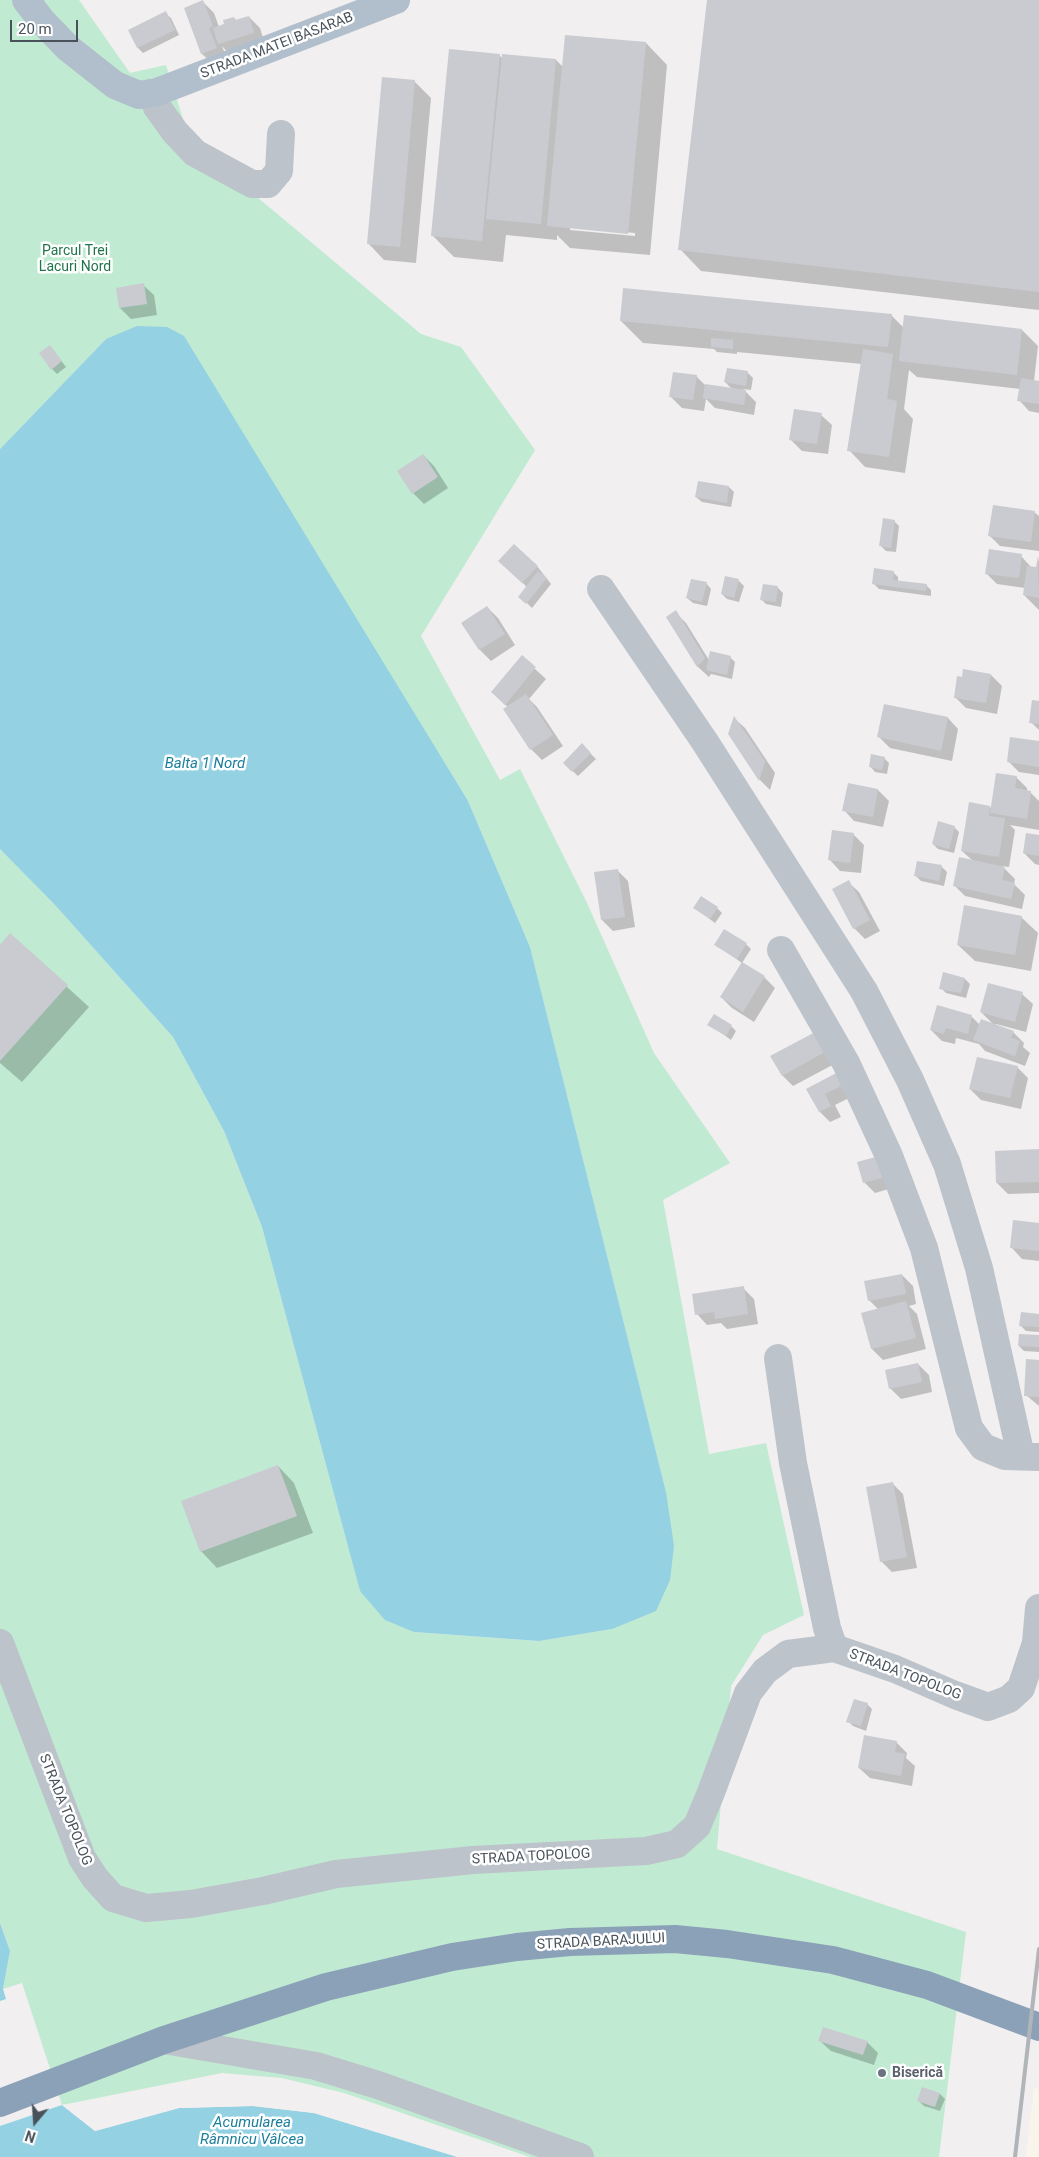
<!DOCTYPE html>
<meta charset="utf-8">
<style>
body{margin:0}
#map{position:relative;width:1039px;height:2157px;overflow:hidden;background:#f1efef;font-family:Roboto,sans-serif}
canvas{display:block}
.north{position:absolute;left:10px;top:2097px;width:50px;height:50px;-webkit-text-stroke:4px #fff;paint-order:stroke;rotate:198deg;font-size:14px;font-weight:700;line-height:20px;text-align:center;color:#49525a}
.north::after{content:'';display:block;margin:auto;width:18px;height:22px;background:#49525a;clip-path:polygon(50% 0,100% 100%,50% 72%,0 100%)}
.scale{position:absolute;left:10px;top:20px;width:68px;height:22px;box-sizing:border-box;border:2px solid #49525a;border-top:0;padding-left:6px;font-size:15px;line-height:18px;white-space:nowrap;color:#49525a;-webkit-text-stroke:4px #fff;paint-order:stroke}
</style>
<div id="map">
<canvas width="1039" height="2157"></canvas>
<div class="north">N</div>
<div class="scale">20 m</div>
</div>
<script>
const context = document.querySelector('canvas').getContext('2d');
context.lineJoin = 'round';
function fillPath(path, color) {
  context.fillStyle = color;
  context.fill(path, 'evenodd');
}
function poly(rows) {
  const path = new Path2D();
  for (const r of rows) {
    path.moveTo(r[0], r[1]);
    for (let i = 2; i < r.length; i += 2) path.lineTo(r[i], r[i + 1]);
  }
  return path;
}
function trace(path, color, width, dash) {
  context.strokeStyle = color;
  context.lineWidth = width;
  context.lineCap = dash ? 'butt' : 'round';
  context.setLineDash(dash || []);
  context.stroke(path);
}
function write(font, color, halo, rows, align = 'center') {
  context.font = font + ' Roboto,sans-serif';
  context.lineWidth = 5;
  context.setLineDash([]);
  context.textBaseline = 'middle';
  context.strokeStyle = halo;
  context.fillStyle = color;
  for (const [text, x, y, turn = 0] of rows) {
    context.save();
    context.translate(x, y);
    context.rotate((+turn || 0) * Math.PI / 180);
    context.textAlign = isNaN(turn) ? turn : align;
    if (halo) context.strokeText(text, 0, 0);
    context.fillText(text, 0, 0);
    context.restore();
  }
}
fillPath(poly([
 [1034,2087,1039,2090,1039,2157,1026,2157]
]), '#faf5ea');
fillPath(poly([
 [0,0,79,0,130,73,166,65,190,141,421,334,461,347,535,450,421,636,500,780,520,769,587,903,654,1053,730,1163,663,1200,709,1454,766,1443,804,1615,763,1635,731,1686,717,1849,966,1932,939,2157,530,2157,344,2093,282,2078,222,2073,62,2105,22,1983,3,1989,10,1951,0,1923,0,849,55,905,173,1037,224,1131,262,1227,360,1591,414,1632,538,1641,612,1629,666,1492,530,947,468,801,106,339,0,449]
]), '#c1ead2');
fillPath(poly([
 [137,326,167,327,184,336,468,801,530,947,666,1492,674,1546,670,1580,656,1611,612,1629,539,1641,414,1632,385,1620,360,1591,262,1227,224,1131,173,1037,55,905,0,849,0,449,106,339],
 [0,1923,10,1951,3,1989,6,1999,0,2001],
 [62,2105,95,2131,179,2108,253,2106,314,2113,457,2157,0,2157,0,2126]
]), '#93d1e3');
fillPath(poly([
 [253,2103,314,2111,458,2155,459,2157,314,2113,253,2106,179,2108,95,2131,62,2105,65,2104,95,2129,179,2106]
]), '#f1efef');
fillPath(poly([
 [708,0,1039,0,1039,310,701,271,680,249],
 [203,2,214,13,219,27,234,18,237,21,249,17,260,28,265,44,230,55,222,46,227,59,213,64,202,54],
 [165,13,171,18,179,35,143,53,138,48,129,31],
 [646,43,667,65,650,255,570,248,557,235,557,240,506,235,503,262,454,257,432,235,499,55,503,59,503,55,556,60,563,67],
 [570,227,635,233,635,236,570,230],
 [414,81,431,98,416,263,384,260,368,243],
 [143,285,154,295,157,315,131,319,120,308],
 [891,315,904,328,1022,330,1038,346,1034,381,1039,382,1039,413,1029,411,1019,400,1020,389,917,377,909,370,904,409,913,419,905,473,865,467,849,450,862,364,737,352,737,354,717,352,714,349,643,343,621,321],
 [50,346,66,367,57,374,52,369],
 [728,369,748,373,753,378,751,390,743,389,756,402,754,415,715,408,706,399,704,411,682,408,671,397,696,376,705,385,733,390,725,382],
 [821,415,832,425,828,454,802,451,791,440],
 [423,455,434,466,448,488,424,504,413,493],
 [729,487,734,492,731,507,702,502,696,497],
 [1034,512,1039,516,1039,551,1000,546,989,535],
 [894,521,899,526,896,552,886,551,881,546],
 [1021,556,1032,568,1037,568,1039,557,1039,610,1024,595,1025,588,997,584,986,573],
 [537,566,551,584,532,608,525,601,527,587,511,572],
 [893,572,898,577,898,582,926,585,931,590,931,596,879,589,874,584],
 [739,581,744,586,739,602,727,599,722,594],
 [706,583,711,589,707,606,693,603,687,598],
 [764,585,778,588,783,593,781,607,766,604,761,599],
 [487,607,498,618,515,645,491,661,480,650,463,623],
 [675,612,686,623,709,660,730,657,735,662,732,679,711,674,709,677,698,667,667,617],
 [522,657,546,679,529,699,537,707,563,746,542,760,531,749,505,710,508,707,503,703],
 [991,675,1002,686,997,714,966,708,955,697],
 [1039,702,1039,730,1031,722],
 [734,718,745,728,775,773,770,790,760,780,729,734],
 [948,718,958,729,952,761,890,748,879,737],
 [1039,743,1039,775,1019,772,1008,761],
 [582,745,596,759,578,776,564,763],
 [884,758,889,763,887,774,875,772,870,766],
 [1016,777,1027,788,1027,791,1030,792,1039,801,1039,830,1010,825,1015,830,1009,867,1002,866,1015,879,1014,884,1025,895,1022,909,965,896,954,885,973,861,962,851,990,807,992,809],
 [849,784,878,790,889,801,883,827,854,821,844,810],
 [954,827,959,832,954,853,938,849,933,844],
 [853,834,864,845,861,873,840,871,830,860],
 [1039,836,1039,865,1035,864,1024,853],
 [942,867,947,872,944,886,921,881,916,876],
 [617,870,628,881,635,927,613,931,602,920],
 [848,882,859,892,880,931,865,939,854,928],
 [695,908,717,908,722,913,715,923],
 [1021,917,1038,933,1031,971,975,961,958,945],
 [10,935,89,1007,22,1082,0,1063,0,947],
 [746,944,751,949,742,963,764,977,775,988,754,1022,732,1008,721,997,742,963,716,945],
 [965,979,970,984,966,998,946,993,941,988],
 [1022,994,1033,1004,1026,1032,996,1024,996,1026,1013,1032,1024,1043,1023,1047,1030,1053,1025,1066,985,1051,979,1044,956,1038,955,1044,942,1041,931,1030,938,1007,972,1017,980,1025,995,1026,981,1012],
 [709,1024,731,1026,736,1031,731,1040],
 [829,1042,840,1061,793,1086,782,1075],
 [1017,1067,1028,1078,1021,1109,981,1100,970,1089],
 [840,1072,857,1094,835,1105,841,1117,830,1122,820,1112,808,1089],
 [1039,1151,1039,1193,1008,1194,997,1183],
 [858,1163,899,1186,875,1193,864,1182],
 [1039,1224,1039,1261,1022,1259,1012,1248],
 [902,1275,913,1286,916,1304,909,1306,917,1314,926,1349,883,1360,872,1349,879,1310,869,1300],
 [743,1288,754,1299,758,1324,727,1329,721,1323,707,1325,697,1314],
 [1039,1315,1039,1332,1026,1331,1021,1326],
 [1039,1336,1039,1352,1024,1351,1019,1346],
 [1039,1361,1039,1406,1026,1395],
 [918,1364,929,1375,932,1392,901,1399,890,1388],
 [278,1466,294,1483,313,1533,217,1568,201,1551],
 [892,1483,903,1494,917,1568,892,1572,881,1561],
 [867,1704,872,1709,866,1731,853,1726,848,1721],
 [896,1742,907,1753,906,1758,915,1766,912,1786,870,1778,859,1768],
 [820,2041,867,2042,878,2053,874,2065,831,2051],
 [923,2088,940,2094,945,2099,940,2111,924,2106,919,2101]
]), '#0003');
fillPath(poly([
 [203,0,213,26,209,28,217,48,201,54,184,8],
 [707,0,1039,0,1039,292,678,250],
 [166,11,175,30,137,48,128,30],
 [249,16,254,33,218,44,213,28,224,24,223,20,234,17,235,20],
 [565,35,646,42,628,234,547,226],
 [449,49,500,54,482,241,431,236],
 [502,54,556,59,541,224,486,219],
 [382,77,415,80,400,247,367,244],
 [144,283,147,304,119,308,116,288],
 [623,288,892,314,888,347,620,321],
 [904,315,1022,329,1017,375,899,361],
 [711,338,733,340,733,349,711,347],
 [50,345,62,361,51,370,39,353],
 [863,349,893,354,887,399,897,401,889,457,847,451],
 [727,368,748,371,746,386,724,382],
 [673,372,697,375,693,400,669,397],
 [1021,378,1039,381,1039,404,1017,401],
 [705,384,746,390,744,405,703,398],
 [794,409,822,413,817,444,789,440],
 [423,454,438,477,412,494,397,471],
 [698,481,729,486,727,503,695,497],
 [993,505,1035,511,1031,542,988,536],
 [883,518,895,520,891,548,879,546],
 [514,544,538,566,522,583,498,561],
 [989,549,1022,554,1019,578,985,574],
 [1038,556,1039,598,1023,595,1027,566,1036,567],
 [874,568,894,571,893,580,927,584,926,591,872,584],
 [538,571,547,578,526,604,518,597],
 [725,576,739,579,734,598,721,594],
 [691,579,707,582,702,602,686,598],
 [763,584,778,586,776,602,760,600],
 [487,606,505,634,479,650,461,623],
 [676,610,705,658,697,667,666,617],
 [710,651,731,656,727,675,706,670],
 [522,655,536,667,505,705,491,692],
 [963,669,991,674,986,703,954,698,957,676,962,677],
 [526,694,553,735,530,750,503,709],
 [1032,700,1039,701,1039,724,1029,723],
 [884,704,948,717,941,751,877,737],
 [734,716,765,761,759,781,728,734],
 [1010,737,1039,741,1039,767,1007,762],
 [582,743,591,753,572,772,563,763],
 [871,754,885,757,882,770,869,767],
 [996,773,1017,776,1015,788,1031,791,1027,819,990,813],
 [848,783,878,789,873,817,842,811],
 [969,802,990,806,989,816,1005,818,999,857,961,851],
 [938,821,955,826,949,849,932,844],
 [832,830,854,833,850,863,828,860],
 [1026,833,1039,835,1039,856,1023,853],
 [959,857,1005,867,1002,880,1015,883,1011,899,953,886],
 [917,861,942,865,939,881,914,876],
 [618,869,625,917,601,920,594,872],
 [849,880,870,920,853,929,832,889],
 [701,896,718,907,710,919,693,908],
 [964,905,1022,916,1015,955,957,945],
 [724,929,747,943,737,959,714,945],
 [10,933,68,985,0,1061,0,945],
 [742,962,765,976,743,1012,720,997],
 [943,972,965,978,961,993,939,989],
 [988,983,1023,992,1015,1022,980,1012],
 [937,1005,972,1015,968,1034,946,1028,944,1034,930,1030],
 [714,1014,732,1025,726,1036,707,1025],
 [981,1019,1014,1031,1011,1038,1020,1041,1015,1056,973,1040],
 [819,1030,830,1049,782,1076,770,1056],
 [977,1057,1018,1066,1010,1098,969,1089],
 [840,1071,847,1083,825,1094,831,1106,819,1112,806,1089],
 [1039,1149,1039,1182,996,1183,995,1151],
 [883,1155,889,1176,863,1183,857,1162],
 [1013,1220,1039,1223,1039,1251,1010,1248],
 [902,1274,906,1294,868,1301,864,1281],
 [744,1286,748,1314,715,1319,714,1312,695,1315,692,1294],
 [906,1301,916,1338,871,1349,861,1313],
 [1021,1312,1039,1314,1039,1327,1019,1326],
 [1019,1334,1039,1335,1039,1347,1018,1346],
 [1026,1359,1039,1360,1039,1397,1024,1396],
 [918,1363,922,1382,889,1389,885,1370],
 [278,1465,297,1516,200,1552,181,1501],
 [893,1482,907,1557,880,1562,866,1487],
 [854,1699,868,1703,861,1726,846,1722],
 [864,1735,897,1741,895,1752,905,1754,901,1776,858,1768],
 [823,2027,868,2041,863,2055,818,2041],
 [922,2087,940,2093,935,2107,917,2101]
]), '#c9cbd1');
trace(poly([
 [151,93,157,107,175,132,195,153,252,184,268,184,279,171,281,134],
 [601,589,705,742,864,991,910,1080,947,1164,979,1268,1021,1456],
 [781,950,846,1063,889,1156,924,1248,969,1428,983,1447,1005,1456,1038,1457],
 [778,1358,793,1463,827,1628,834,1648],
 [0,1643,82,1858,95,1878,113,1898,146,1908,191,1904,263,1891,336,1874,473,1860,646,1851,677,1844,697,1826,710,1795,748,1693,765,1671,788,1654,834,1648,895,1669,955,1695,988,1707,1009,1699,1021,1688,1036,1643,1039,1608],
 [164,2040,316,2066,378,2085,580,2157]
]), '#bcc3ca', 28);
trace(poly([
 [26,0,42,21,68,48,115,85,139,95,157,92,396,0]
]), '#b1becb', 28);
trace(poly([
 [0,2103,164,2040,326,1987,452,1957,517,1947,570,1942,675,1939,727,1944,833,1960,927,1985,1039,2027]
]), '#8ba1b8', 28);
trace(poly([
 [1015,2157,1039,1949]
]), '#b1b4b8', 4);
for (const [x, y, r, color] of [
 [882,2073,5,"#6b7280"]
]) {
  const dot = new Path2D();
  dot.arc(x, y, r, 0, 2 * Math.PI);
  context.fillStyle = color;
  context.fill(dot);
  trace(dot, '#fff', 2);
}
write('14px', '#49525a', '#fff', [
 ["STRADA MATEI BASARAB",277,46,-21],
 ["STRADA TOPOLOG",905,1675,21],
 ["STRADA TOPOLOG",65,1810,68],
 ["STRADA TOPOLOG",531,1857,-3],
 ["STRADA BARAJULUI",601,1942,-3]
]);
write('14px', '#20744b', '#fff', [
 ["Parcul Trei",75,251],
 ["Lacuri Nord",75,267]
]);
write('bold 14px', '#5b616d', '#fff', [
 ["Biserică",892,2073]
], 'left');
write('italic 15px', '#1b7e9b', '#fff', [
 ["Balta 1 Nord",205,764],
 ["Acumularea",252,2123],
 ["Râmnicu Vâlcea",252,2140]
]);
</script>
